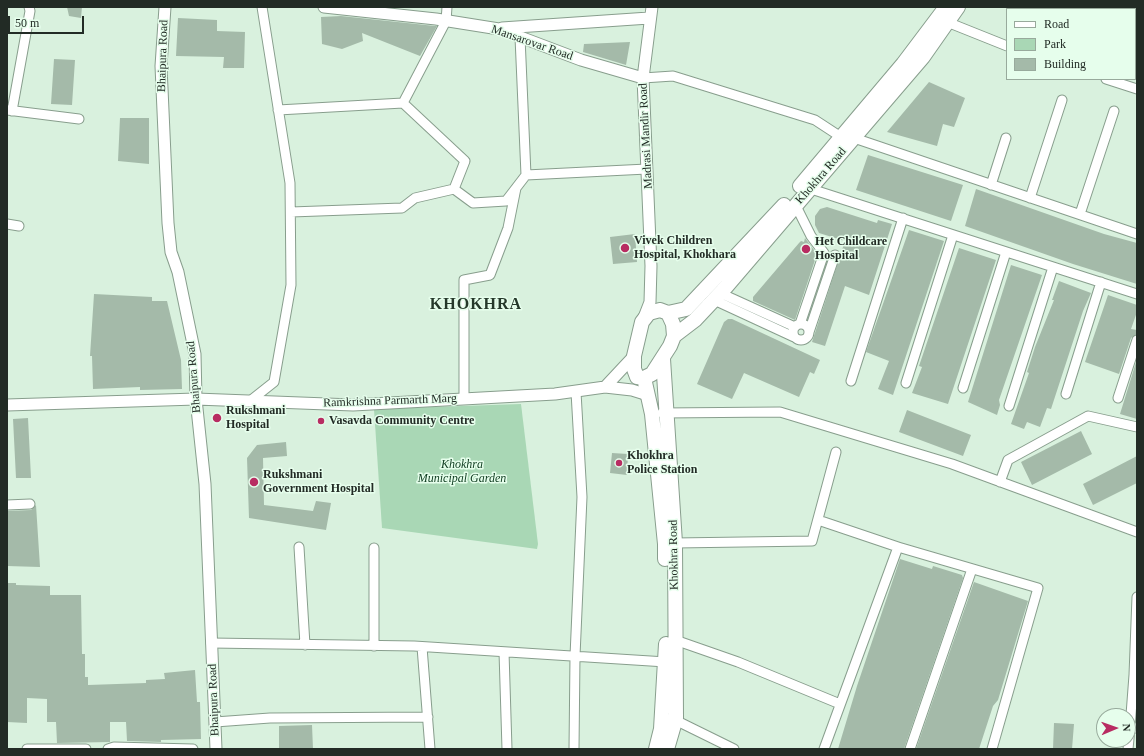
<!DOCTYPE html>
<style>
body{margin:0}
#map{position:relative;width:1144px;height:756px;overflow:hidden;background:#d9f1de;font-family:Georgia,serif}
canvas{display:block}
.frame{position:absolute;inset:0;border:8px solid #222b25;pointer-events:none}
.legend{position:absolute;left:1006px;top:8px;width:130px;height:72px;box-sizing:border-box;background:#e6feec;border:1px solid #98aa9c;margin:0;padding:5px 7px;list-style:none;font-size:12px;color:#222b25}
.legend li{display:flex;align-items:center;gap:8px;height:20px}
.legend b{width:20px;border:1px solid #98aa9c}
.north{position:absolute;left:1096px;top:708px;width:40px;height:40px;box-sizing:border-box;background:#e6feec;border:1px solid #98aa9c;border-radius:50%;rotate:88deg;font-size:11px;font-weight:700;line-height:16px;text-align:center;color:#222b25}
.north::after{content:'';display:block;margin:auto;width:14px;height:18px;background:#b82c62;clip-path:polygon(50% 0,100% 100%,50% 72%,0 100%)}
.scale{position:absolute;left:8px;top:16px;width:76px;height:18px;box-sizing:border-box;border:2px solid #222b25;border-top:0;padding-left:5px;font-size:12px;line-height:14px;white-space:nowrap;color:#222b25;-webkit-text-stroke:3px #e6feec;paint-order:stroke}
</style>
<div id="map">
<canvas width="1144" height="756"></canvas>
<div class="frame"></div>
<ul class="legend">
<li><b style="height:5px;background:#fff"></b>Road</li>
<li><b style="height:11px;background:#a9d7b5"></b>Park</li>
<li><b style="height:11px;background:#a4baa9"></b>Building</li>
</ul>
<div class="north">N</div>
<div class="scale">50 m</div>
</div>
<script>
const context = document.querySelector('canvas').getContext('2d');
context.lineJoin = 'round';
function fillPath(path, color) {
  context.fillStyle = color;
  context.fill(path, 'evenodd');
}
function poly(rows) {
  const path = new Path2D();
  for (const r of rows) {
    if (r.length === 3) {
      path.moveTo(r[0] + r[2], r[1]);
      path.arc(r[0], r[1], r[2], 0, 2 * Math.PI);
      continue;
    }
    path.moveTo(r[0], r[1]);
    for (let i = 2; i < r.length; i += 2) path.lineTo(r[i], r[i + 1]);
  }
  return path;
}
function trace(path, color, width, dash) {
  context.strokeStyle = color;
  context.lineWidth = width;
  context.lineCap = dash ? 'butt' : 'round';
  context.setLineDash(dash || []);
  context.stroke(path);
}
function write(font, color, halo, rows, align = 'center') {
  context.font = font + ' Georgia,serif';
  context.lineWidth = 3;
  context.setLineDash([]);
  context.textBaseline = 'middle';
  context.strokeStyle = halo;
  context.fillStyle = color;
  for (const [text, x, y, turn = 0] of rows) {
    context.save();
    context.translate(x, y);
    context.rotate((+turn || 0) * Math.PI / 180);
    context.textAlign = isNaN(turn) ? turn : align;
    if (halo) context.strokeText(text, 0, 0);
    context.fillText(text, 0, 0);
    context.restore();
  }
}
fillPath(poly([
 [521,404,538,544,537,549,382,528,374,409]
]), '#a9d7b5');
fillPath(poly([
 [67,7,82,7,81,18,69,16],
 [341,16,435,26,437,26,420,56,362,33,363,41,342,49,322,44,321,17],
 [178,18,217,20,217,31,245,32,244,68,223,68,224,57,176,56],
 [630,42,626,65,583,52,584,44],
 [54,59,75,60,72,105,51,104],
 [929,82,965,98,954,127,943,124,937,146,887,132],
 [120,118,149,118,149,164,118,161],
 [868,155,963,185,951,221,856,190],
 [976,189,1104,234,1137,243,1137,284,1073,264,965,226],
 [827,207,877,223,878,220,892,224,869,295,845,286,825,346,812,342,845,241,819,233,815,225,815,216,820,209],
 [909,230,944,241,893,395,878,389,889,361,866,352],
 [635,234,637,262,613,264,610,237],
 [805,238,817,254,795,320,753,301,753,297,799,243,801,241,804,242],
 [959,248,996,260,948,404,912,393,922,367,919,366],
 [1011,265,1042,275,999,400,1000,405,997,415,968,402],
 [1059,281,1091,293,1083,311,1051,409,1047,408,1040,427,1027,422,1024,429,1011,424,1029,373,1027,372,1035,347,1054,300,1052,300],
 [94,294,152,297,152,301,167,301,181,360,182,389,140,390,140,387,93,389,92,356,90,356],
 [1108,295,1137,305,1137,312,1131,329,1137,330,1137,334,1131,338,1119,374,1085,362],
 [728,319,732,319,820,360,814,374,810,372,799,397,744,373,732,399,697,384,724,322],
 [1137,359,1137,419,1120,414],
 [907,410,971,435,963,456,899,432],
 [28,418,31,478,16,478,13,419],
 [1081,431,1092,454,1032,485,1021,462],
 [286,442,287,456,263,458,264,505,313,511,316,501,331,503,326,530,249,518,247,458,257,445],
 [612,453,628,454,627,475,610,473],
 [1137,456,1137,483,1093,505,1083,484],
 [36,505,40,567,7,566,7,511,31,510],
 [900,559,932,569,933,566,962,575,963,578,904,749,838,749,857,686],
 [974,582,1028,601,998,700,993,706,979,749,916,749],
 [7,583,16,583,16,585,50,586,50,595,81,595,82,654,85,654,85,677,88,677,88,685,146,683,146,680,165,679,164,673,195,670,197,702,200,702,201,739,161,740,161,742,127,741,126,722,110,722,110,742,57,743,56,722,47,722,47,699,27,698,27,723,7,722],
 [1054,723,1074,724,1072,749,1053,749],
 [312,725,313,749,279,749,279,726]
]), '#a4baa9');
const minor = poly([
 [947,22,1007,46],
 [520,37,526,175],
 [643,78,673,76,815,120,841,137],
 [1106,79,1137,89],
 [7,110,79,119],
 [278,110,403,103],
 [12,111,30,11,29,7],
 [854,138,1137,234],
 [991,185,1006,138],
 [454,189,473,203,506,201,526,175,647,169],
 [811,189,1137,294],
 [1030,198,1062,100],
 [796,206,811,236,824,253,800,324],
 [291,212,402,208,415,198,454,189,465,161,403,103,446,21,447,7],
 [1080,214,1114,111],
 [7,224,19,226],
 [720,293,795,327],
 [714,300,794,337],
 [801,332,8],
 [809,332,835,255],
 [851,381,903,218],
 [906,383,953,235],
 [963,388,1006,252],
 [1066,394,1101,282],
 [1118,398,1137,340],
 [464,399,464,280,490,275,508,228,516,188],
 [250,401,274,382,291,285,290,183,262,7],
 [1009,406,1053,267],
 [662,413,780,412,952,464,1137,532],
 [1000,482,1008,460,1088,416,1137,427],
 [7,505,30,504],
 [818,520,898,547,1038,588,992,749],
 [675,543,812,541,836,452],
 [299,547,305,645],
 [374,548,374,646],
 [1137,597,1134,675,1137,675],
 [675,640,738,662,840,704],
 [211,643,414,646,666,662],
 [422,647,430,749],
 [504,652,507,749],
 [1134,675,1130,728,1137,728],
 [671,718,734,749],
 [215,722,270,718,428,717],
 [27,749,86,749],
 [108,749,114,747,193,749],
 [574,749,575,656,582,497,576,392],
 [824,749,898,547],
 [910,749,972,569],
 [1128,749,1130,728]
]);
const tertiary = poly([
 [165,7,161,66,168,223,171,252,178,272,195,354,196,399,205,484,216,749],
 [324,7,436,19,499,29,581,60,643,78],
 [502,28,649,18],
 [643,320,650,302,651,266,643,78,652,7],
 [605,387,634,356],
 [7,405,196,399,353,405,555,394,605,387,632,390,648,395]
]);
const primary = poly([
 [800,186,903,64,946,7],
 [660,310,668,313,673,324,674,336,670,346,652,374,644,378,637,377,634,369,634,356,642,322,649,313,660,310],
 [668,313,686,309,784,205],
 [674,336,695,320,726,287,923,57,958,7],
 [663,359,675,543,676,718,667,749],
 [644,378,652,414,665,544,665,559],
 [656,749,661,729,666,644]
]);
trace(minor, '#889e8d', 11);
trace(tertiary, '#889e8d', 13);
trace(primary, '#889e8d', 16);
trace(minor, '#fff', 9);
trace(tertiary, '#fff', 11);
trace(primary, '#fff', 14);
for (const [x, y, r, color] of [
 [625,248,5,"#b82c62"],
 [806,249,5,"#b82c62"],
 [217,418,5,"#b82c62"],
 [321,421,4,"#b82c62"],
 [619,463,4,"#b82c62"],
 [254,482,5,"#b82c62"]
]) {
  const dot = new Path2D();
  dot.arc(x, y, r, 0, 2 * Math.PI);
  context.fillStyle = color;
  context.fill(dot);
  trace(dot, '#e6feec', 1.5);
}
write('12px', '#222b25', '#e6feec', [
 ["Mansarovar Road",532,43,19],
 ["Bhaipura Road",163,56,-88],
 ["Madrasi Mandir Road",646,136,-93],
 ["Khokhra Road",821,176,-49],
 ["Bhaipura Road",194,377,-95],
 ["Ramkrishna Parmarth Marg",390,401,-2],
 ["Khokhra Road",674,555,-91],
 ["Bhaipura Road",214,700,-92]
]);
write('bold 12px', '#222b25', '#e6feec', [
 ["Vivek Children",634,241],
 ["Hospital, Khokhara",634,255],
 ["Het Childcare",815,242],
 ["Hospital",815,256],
 ["Rukshmani",226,411],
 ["Hospital",226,425],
 ["Vasavda Community Centre",329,421],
 ["Khokhra",627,456],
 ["Police Station",627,470],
 ["Rukshmani",263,475],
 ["Government Hospital",263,489]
], 'left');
write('italic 12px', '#134024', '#e6feec', [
 ["Khokhra",462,465],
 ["Municipal Garden",462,479]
]);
context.letterSpacing = '1px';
write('bold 16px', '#25382a', '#e6feec', [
 ["KHOKHRA",476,305]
]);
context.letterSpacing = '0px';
</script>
